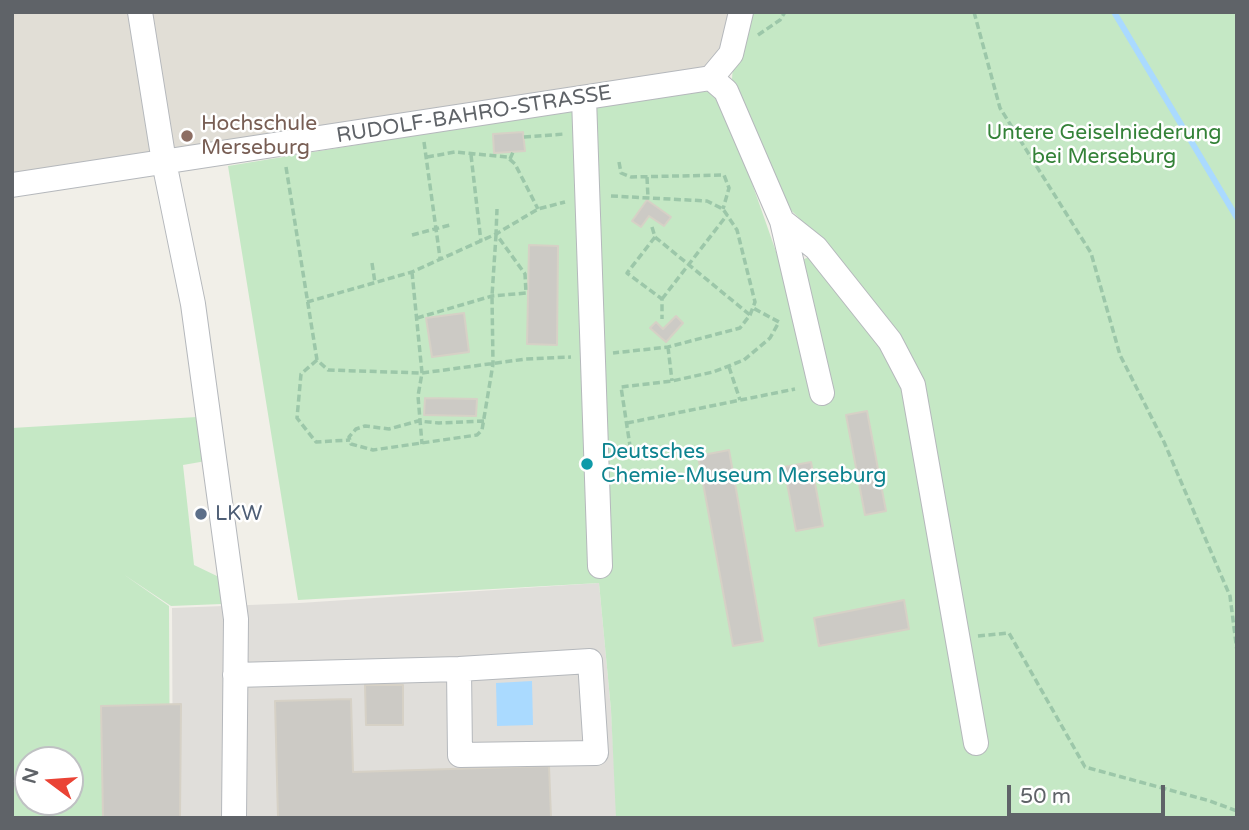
<!DOCTYPE html>
<style>
body{margin:0}
#map{position:relative;width:1249px;height:830px;overflow:hidden;background:#f1efe8;font-family:"Varela Round",sans-serif}
canvas{display:block}
.frame{position:absolute;inset:0;border:14px solid #5f6368;pointer-events:none}
.north{position:absolute;left:14px;top:746px;width:70px;height:70px;box-sizing:border-box;background:#fff;border:2px solid #bfc1c3;border-radius:50%;rotate:286deg;font-size:19px;font-weight:700;line-height:28px;text-align:center;color:#5f6368}
.north::after{content:'';display:block;margin:auto;width:24px;height:32px;background:#ea4335;clip-path:polygon(50% 0,100% 100%,50% 72%,0 100%)}
.scale{position:absolute;left:1007px;top:785px;width:158px;height:32px;box-sizing:border-box;border:4px solid #5f6368;border-top:0;padding-left:9px;font-size:21px;line-height:24px;white-space:nowrap;color:#5f6368;-webkit-text-stroke:5px #fff;paint-order:stroke}
</style>
<div id="map">
<canvas width="1249" height="830"></canvas>
<div class="frame"></div>
<div class="north">N</div>
<div class="scale">50 m</div>
</div>
<script>
const context = document.querySelector('canvas').getContext('2d');
context.lineJoin = 'round';
function fillPath(path, color) {
  context.fillStyle = color;
  context.fill(path, 'evenodd');
}
function poly(rows) {
  const path = new Path2D();
  for (const r of rows) {
    path.moveTo(r[0], r[1]);
    for (let i = 2; i < r.length; i += 2) path.lineTo(r[i], r[i + 1]);
  }
  return path;
}
function trace(path, color, width, dash) {
  context.strokeStyle = color;
  context.lineWidth = width;
  context.lineCap = dash ? 'butt' : 'round';
  context.setLineDash(dash || []);
  context.stroke(path);
}
function write(font, color, halo, rows, align = 'center') {
  context.font = font + ' "Varela Round",sans-serif';
  context.lineWidth = 5;
  context.setLineDash([]);
  context.textBaseline = 'middle';
  context.strokeStyle = halo;
  context.fillStyle = color;
  for (const [text, x, y, turn = 0] of rows) {
    context.save();
    context.translate(x, y);
    context.rotate((+turn || 0) * Math.PI / 180);
    context.textAlign = isNaN(turn) ? turn : align;
    if (halo) context.strokeText(text, 0, 0);
    context.fillText(text, 0, 0);
    context.restore();
  }
}
fillPath(poly([
 [599,583,611,710,617,818,173,818,172,608,300,603]
]), '#e0deda');
fillPath(poly([
 [12,12,748,12,713,81,12,191]
]), '#e1ded6');
fillPath(poly([
 [748,12,1237,12,1237,818,616,818,611,710,599,583,298,600,228,166,691,90,711,92,727,112,786,280,810,396,799,261,812,256,823,246,797,216,776,196,735,91,732,79,733,66],
 [197,417,206,461,183,465,194,565,219,577,222,604,171,606,123,574,169,606,170,818,12,818,12,428],
 [28,760,70,760,70,802,28,802]
]), '#c5e8c5');
fillPath(poly([
 [532,681,533,725,497,726,496,683]
]), '#aadaff');
trace(poly([
 [1114,12,1237,218]
]), '#aadaff', 6);
const building = poly([
 [523,132,525,151,494,153,493,134,523,132],
 [647,200,671,217,664,226,649,216,641,227,632,221,647,200],
 [529,245,558,246,557,345,527,344,529,245],
 [464,313,469,352,432,357,426,318,464,313],
 [676,316,683,323,666,342,650,328,656,322,663,329,676,316],
 [425,398,477,399,476,416,424,415,425,398],
 [867,411,886,511,865,515,846,415,867,411],
 [729,450,763,641,733,646,698,456,729,450],
 [811,462,823,526,796,531,784,467,811,462],
 [904,600,909,629,819,646,814,618,904,600],
 [365,685,403,685,403,725,366,725,365,685],
 [351,699,353,772,549,766,551,818,278,818,275,701,351,699],
 [181,704,180,818,103,818,101,706,181,704]
]);
fillPath(building, '#cccac5');
trace(building, '#d6d1c6', 2);
const minor = poly([
 [140,12,164,162,193,304,236,619,234,818],
 [711,78,726,91,782,221,822,393],
 [584,98,600,566],
 [12,185,711,78,731,54,741,12],
 [782,221,816,248,890,341,913,385,976,743],
 [235,675,459,669,590,661,596,753,460,755,459,669]
]);
trace(minor, '#b5b8bc', 26);
trace(poly([
 [974,12,1000,108,1091,253,1120,355,1164,442,1230,596,1237,651],
 [758,35,780,20,785,12],
 [524,137,564,134],
 [424,142,440,258],
 [471,155,481,242],
 [427,157,455,152,507,157,515,164,538,209],
 [510,159,513,152],
 [619,162,621,173,631,177,724,175,729,188,723,209],
 [286,167,317,360,328,370,422,373,526,359,571,357],
 [647,177,648,198],
 [611,196,707,201,723,209,737,230,755,302,750,315,740,328,668,347,613,353],
 [652,227,655,237,750,315],
 [412,235,450,225],
 [655,237,627,273,662,299,662,319],
 [372,263,375,283],
 [412,272,422,373,418,396,422,444],
 [662,299,727,215],
 [307,302,412,272,496,234,538,209,565,202],
 [417,318,492,296,526,293,525,274,496,234,497,209],
 [668,347,672,381],
 [317,360,301,374,297,418,316,442,350,440],
 [729,367,740,400],
 [484,421,439,423,418,421,389,429,365,426,356,429,349,437,351,444,373,450,477,435,482,430,493,364,492,296,496,235],
 [627,423,795,389],
 [632,459,621,387,672,381,713,372,744,360,770,338,779,322,753,308],
 [978,636,1009,633,1085,767,1210,801,1237,811]
]), '#9cc7a9', 3.5, [7, 3.5]);
trace(minor, '#fff', 24);
for (const [x, y, r, color] of [
 [187,136,7,"#8d6e63"],
 [587,464,7,"#0f9aa8"],
 [201,514,7,"#5c6f8a"]
]) {
  const dot = new Path2D();
  dot.arc(x, y, r, 0, 2 * Math.PI);
  context.fillStyle = color;
  context.fill(dot);
  trace(dot, '#fff', 2.5);
}
write('21px', '#5f6368', '#fff', [
 ["RUDOLF-BAHRO-STRASSE",474,115,-9]
]);
write('21px', '#785e54', '#fff', [
 ["Hochschule",201,124],
 ["Merseburg",201,148]
], 'left');
write('21px', '#348238', '#fff', [
 ["Untere Geiselniederung",1104,133],
 ["bei Merseburg",1104,157]
]);
write('21px', '#0d838f', '#fff', [
 ["Deutsches",601,452],
 ["Chemie-Museum Merseburg",601,476]
], 'left');
write('21px', '#4e5e75', '#fff', [
 ["LKW",215,514]
], 'left');
</script>
